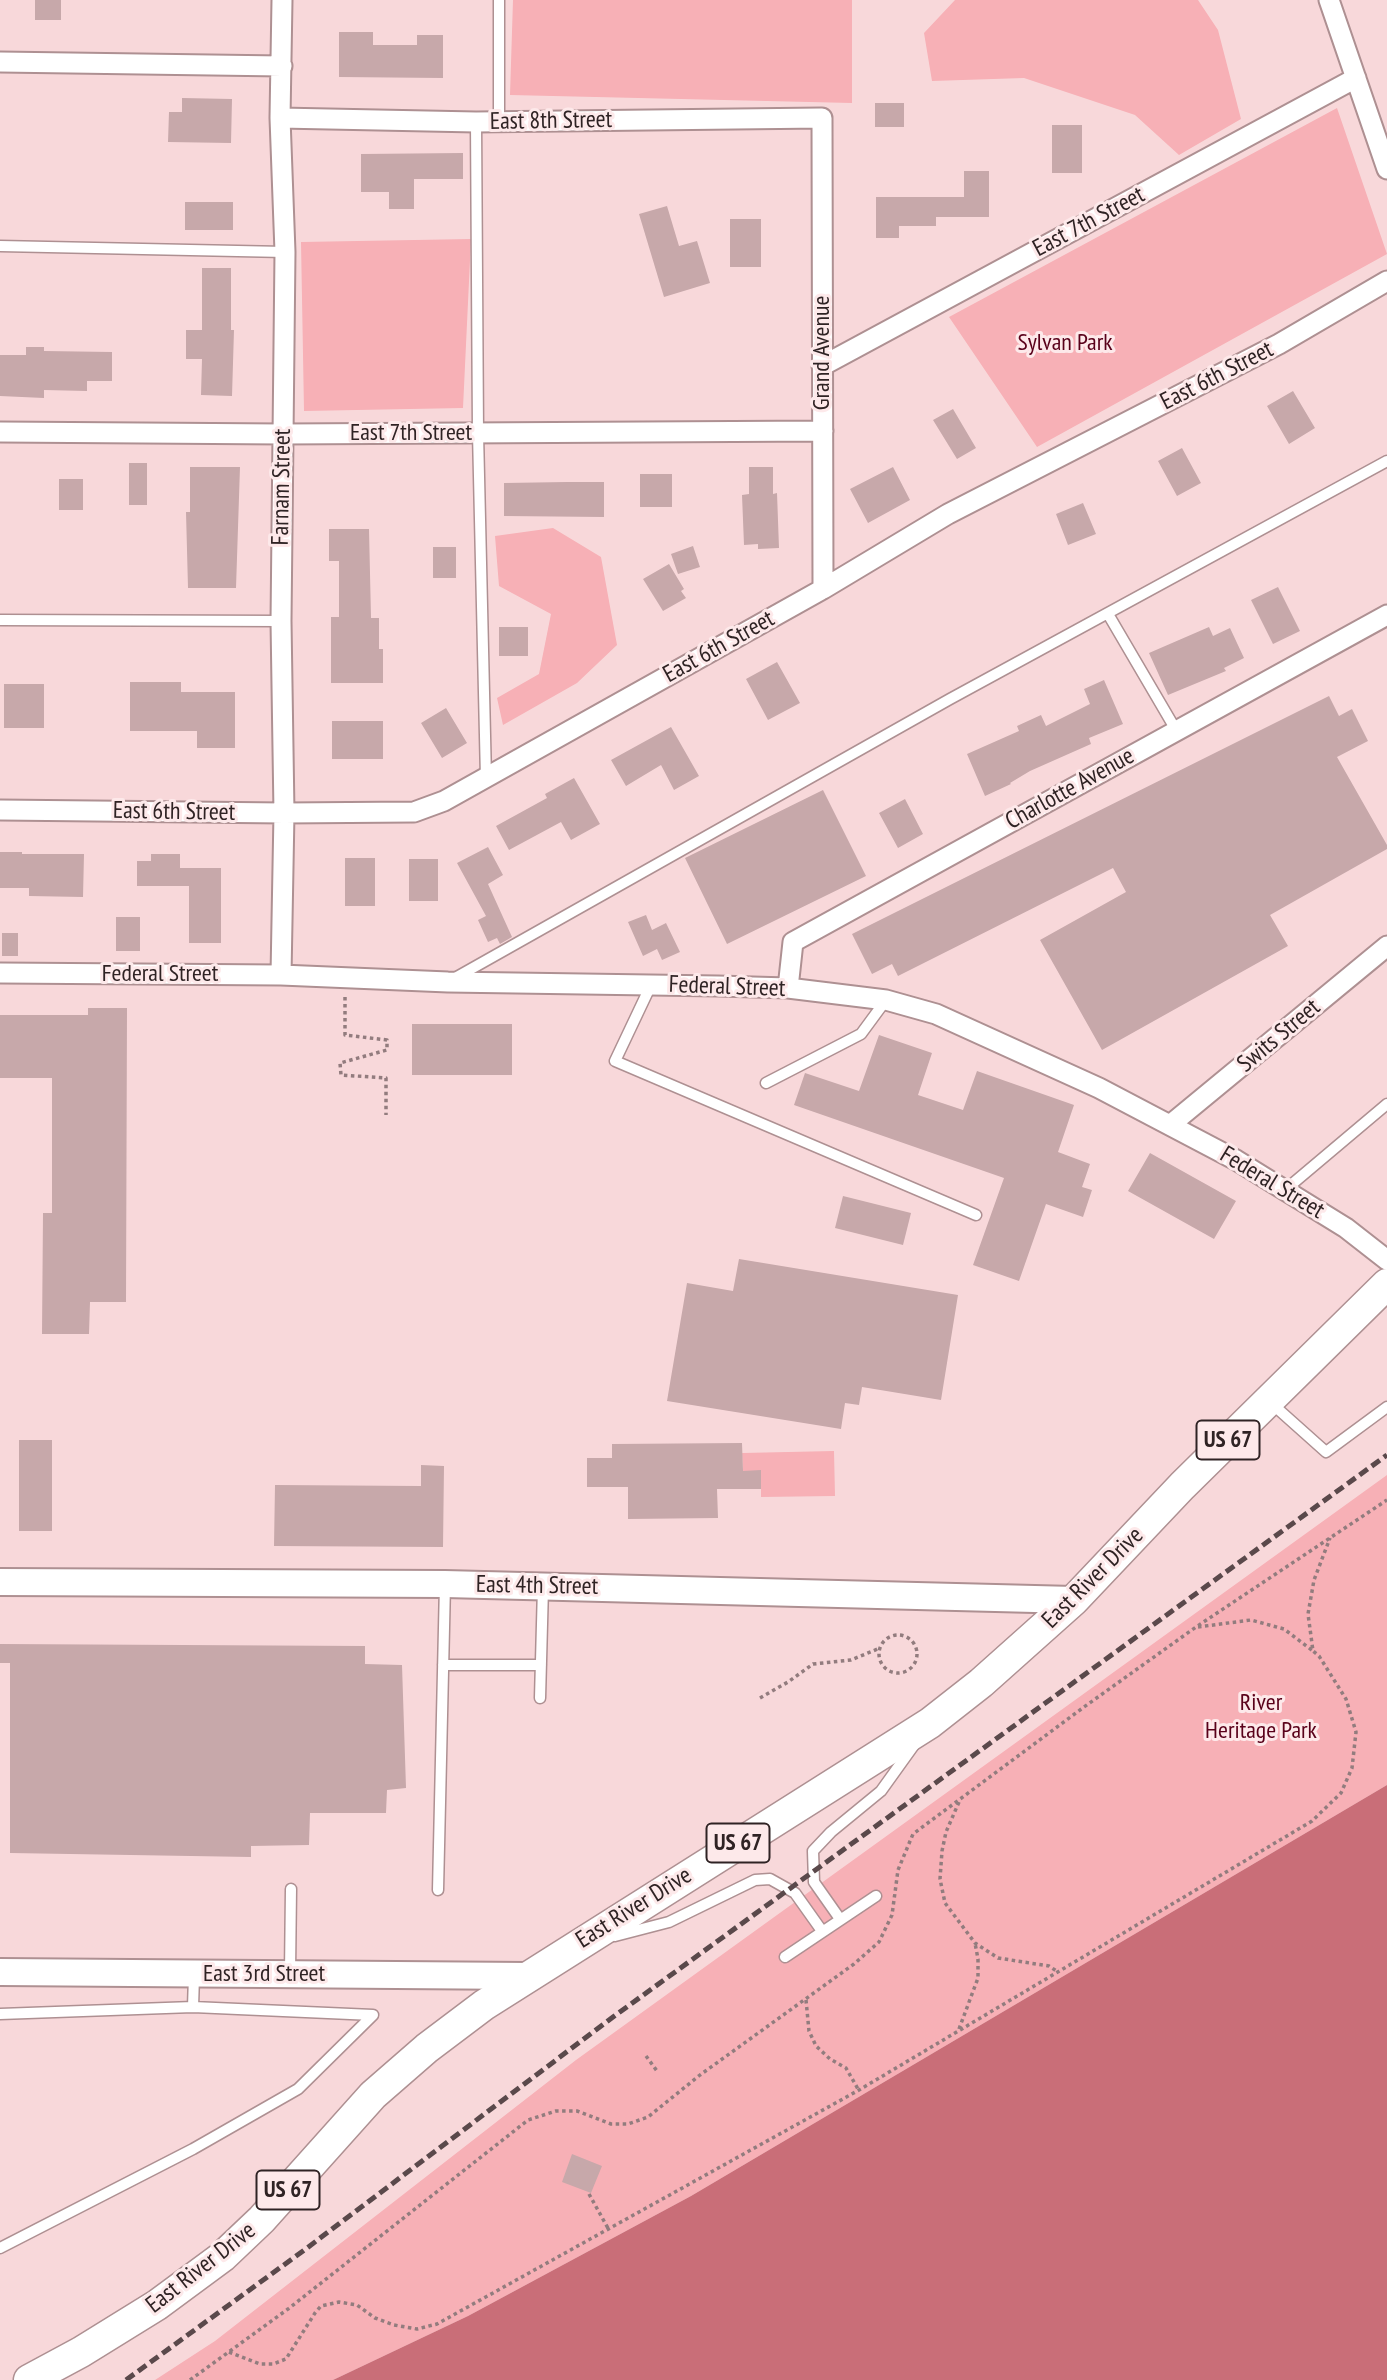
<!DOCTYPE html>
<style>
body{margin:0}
canvas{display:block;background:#f8d8da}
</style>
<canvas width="1387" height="2380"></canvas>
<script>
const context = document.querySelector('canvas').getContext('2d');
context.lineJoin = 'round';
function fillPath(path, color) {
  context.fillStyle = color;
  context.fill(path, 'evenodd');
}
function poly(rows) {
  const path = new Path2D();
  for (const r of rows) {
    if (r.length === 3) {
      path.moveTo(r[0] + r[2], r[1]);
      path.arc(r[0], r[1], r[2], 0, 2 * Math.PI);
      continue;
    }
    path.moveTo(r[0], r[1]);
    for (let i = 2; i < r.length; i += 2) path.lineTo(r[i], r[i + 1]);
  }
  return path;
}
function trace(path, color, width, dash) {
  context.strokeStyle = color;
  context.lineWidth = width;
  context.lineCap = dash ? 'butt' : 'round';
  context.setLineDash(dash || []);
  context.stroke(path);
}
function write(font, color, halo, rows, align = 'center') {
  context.font = font + ' "PT Sans Narrow",sans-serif';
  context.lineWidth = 6;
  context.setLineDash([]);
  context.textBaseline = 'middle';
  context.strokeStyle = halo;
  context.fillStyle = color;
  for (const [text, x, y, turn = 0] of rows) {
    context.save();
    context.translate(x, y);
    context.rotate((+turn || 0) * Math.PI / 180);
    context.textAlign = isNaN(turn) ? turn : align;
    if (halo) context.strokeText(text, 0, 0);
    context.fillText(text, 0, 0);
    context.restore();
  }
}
fillPath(poly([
 [513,0,852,0,852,103,510,95],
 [955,0,1198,0,1218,30,1241,119,1179,155,1135,115,1024,78,932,81,924,33],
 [1337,108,1387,254,1037,447,949,317],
 [471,239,463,408,304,411,301,242],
 [553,528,601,557,617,645,577,683,503,725,497,698,539,674,551,614,499,586,495,536],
 [834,1451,835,1496,761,1497,761,1471,743,1471,742,1453],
 [1387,1475,1387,1785,691,2196,468,2316,333,2380,155,2380,215,2341,576,2060]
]), '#f7b0b6');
fillPath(poly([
 [1387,1785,1387,2380,333,2380,468,2316,691,2196]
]), '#c96e78');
fillPath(poly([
 [35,0,61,0,61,20,35,20],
 [339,32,373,32,373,45,417,45,417,35,443,35,443,78,339,77],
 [182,98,232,99,231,143,168,142,169,112,182,112],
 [875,103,904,103,904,127,875,127],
 [1052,125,1082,125,1082,173,1052,173],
 [463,153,463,179,414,179,414,209,389,209,389,192,361,192,361,154],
 [964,171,989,171,989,217,936,217,936,226,899,226,899,238,876,238,876,197,964,197],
 [185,202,233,202,233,230,185,230],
 [667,206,679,246,697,241,710,283,664,297,639,214],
 [730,219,761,219,761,267,730,267],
 [202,268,231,268,231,330,234,330,232,396,201,395,202,359,186,359,186,330,202,330],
 [26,347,44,347,44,351,112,352,112,381,87,381,87,391,44,390,44,398,0,396,0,355,26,355],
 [1293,391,1315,428,1289,444,1267,406],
 [953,409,976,448,957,459,933,420],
 [1182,448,1201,483,1177,496,1158,461],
 [129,463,147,463,147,505,129,505],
 [190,467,240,467,236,588,188,588,186,512,190,512],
 [749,467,773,467,773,494,777,493,779,548,758,549,758,544,744,545,742,495,749,494],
 [893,467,910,500,868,523,850,489],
 [640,474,672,474,672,507,640,507],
 [59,479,83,479,83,510,59,510],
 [567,482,604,482,604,517,504,516,504,483],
 [1083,503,1096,534,1068,545,1056,514],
 [329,529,369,529,371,618,379,618,379,649,383,649,383,683,331,683,331,617,339,617,339,561,329,561],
 [693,546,700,567,678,574,671,554],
 [433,547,456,547,456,578,433,578],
 [669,564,684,589,681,591,686,598,663,611,643,579],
 [1278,587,1300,631,1273,644,1251,600],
 [499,627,528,627,528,656,499,656],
 [1209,627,1213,636,1230,628,1244,658,1224,668,1226,671,1168,695,1149,653],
 [777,662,800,703,768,720,746,679],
 [1104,680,1123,724,1089,738,1091,744,1030,771,1010,783,1011,784,985,796,967,754,1019,731,1017,726,1041,715,1046,726,1090,704,1084,689],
 [130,682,181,682,181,692,235,692,235,748,197,748,197,731,130,731],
 [4,684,44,684,44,728,4,728],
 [1329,696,1339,716,1352,709,1368,741,1337,757,1387,845,1387,849,1270,915,1288,946,1102,1050,1040,940,1126,892,1113,868,898,976,892,964,872,974,852,934],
 [446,708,467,743,442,758,421,723],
 [332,721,383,721,383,759,332,759],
 [671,727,699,776,674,790,661,765,626,786,611,760],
 [574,778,600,824,571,840,561,822,509,850,496,826,547,798,545,794],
 [823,790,866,876,727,944,685,858],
 [905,799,923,834,898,848,879,813],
 [488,847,503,875,488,884,512,937,500,944,497,938,488,942,478,920,486,916,457,863],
 [0,852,22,852,22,854,84,854,83,897,29,896,29,888,0,888],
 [151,854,180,854,180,868,221,868,221,943,189,943,189,886,137,886,137,861,151,861],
 [345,858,375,858,375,906,345,906],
 [409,859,438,859,438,901,409,901],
 [646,915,652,930,666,923,680,952,662,960,657,949,643,956,628,922],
 [116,917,140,917,140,951,116,951],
 [2,933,18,933,18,956,2,956],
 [88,1008,127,1008,126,1302,90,1302,89,1334,42,1334,43,1213,52,1213,52,1078,0,1078,0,1015,88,1015],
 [412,1024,512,1024,512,1075,412,1075],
 [879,1035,932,1053,918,1095,963,1110,977,1071,1074,1105,1058,1152,1090,1164,1082,1187,1092,1190,1083,1217,1046,1204,1019,1281,973,1265,1004,1178,794,1105,805,1073,859,1091],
 [1150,1153,1236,1201,1214,1239,1128,1191],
 [843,1196,911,1213,903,1245,835,1228],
 [739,1259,958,1295,941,1400,862,1387,859,1405,845,1403,841,1429,667,1401,687,1283,733,1291],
 [19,1440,52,1440,52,1531,19,1531],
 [742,1443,743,1471,761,1470,761,1489,717,1489,718,1518,628,1519,628,1487,587,1487,587,1458,612,1458,612,1444],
 [421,1465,444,1466,443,1547,274,1546,275,1485,421,1486],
 [0,1644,365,1646,365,1664,402,1665,406,1788,387,1790,386,1813,310,1813,309,1845,251,1846,251,1857,10,1853,10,1663,0,1663],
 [572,2154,602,2166,591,2193,562,2182]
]), '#c7a8aa');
const lane = poly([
 [499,0,499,122],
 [476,122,478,433,486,779],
 [0,246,285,252],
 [1108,614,1176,730],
 [0,620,281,621],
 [455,978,950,699,1387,461],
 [651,985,615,1061,976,1215],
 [766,1083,861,1034,886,1000],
 [1285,1190,1387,1104],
 [1270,1402,1326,1452,1387,1407],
 [443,1665,541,1665],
 [540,1698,543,1587],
 [438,1890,445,1584],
 [840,1919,814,1882,813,1851,831,1832,881,1791,914,1745],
 [615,1936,669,1922,755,1880,770,1879,795,1893,822,1931],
 [785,1957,876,1896],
 [290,1972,291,1889],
 [193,2007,194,1976],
 [0,2014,193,2007,373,2015,298,2089,193,2149,0,2248]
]);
const street = poly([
 [1329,0,1387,169],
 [0,62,282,66],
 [280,118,476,122,822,118,823,589],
 [822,366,1356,78],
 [0,432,283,434,823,431],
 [0,810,284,813,414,812,444,801,823,589,948,514,1279,344,1387,281],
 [0,973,281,975,448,982,718,986,788,988,886,1000,936,1014,1099,1088,1236,1160,1346,1228,1387,1260],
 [281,975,284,813,281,621,285,252,280,118,282,0],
 [788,988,793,942,1387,615],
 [1170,1125,1387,946]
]);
const secondary = poly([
 [0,1582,445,1584,1074,1600],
 [0,1972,528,1976]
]);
const primary = poly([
 [29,2380,81,2352,157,2305,222,2257,262,2219,373,2095,427,2048,484,2005,930,1723,981,1683,1074,1600,1182,1486,1387,1284]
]);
trace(lane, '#ae9092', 13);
trace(street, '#ae9092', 23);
trace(secondary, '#ae9092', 30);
trace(primary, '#ae9092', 33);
trace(poly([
 [345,997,345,1035,387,1040,387,1050,340,1063,341,1075,386,1078,386,1115],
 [1198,1627,1251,1620,1284,1629,1313,1651],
 [898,1654,19],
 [760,1698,788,1682,813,1664,851,1660,880,1648],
 [959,1802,946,1832,942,1851,940,1879,945,1903,975,1943,998,1958,1049,1966,1058,1972],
 [806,2000,809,2031,816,2046,830,2059,846,2068,858,2089],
 [959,2029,978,1978,978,1959,975,1943],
 [646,2056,657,2071],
 [589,2194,609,2230],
 [229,2352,260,2364,273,2364,286,2359,315,2313,321,2306,339,2302,357,2305,375,2318,394,2325,417,2329,437,2324,859,2090,1312,1821,1341,1793,1352,1768,1356,1732,1346,1699,1319,1656,1313,1651,1308,1614,1314,1580,1330,1538],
 [190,2380,288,2309,528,2120,556,2111,577,2111,611,2124,628,2124,648,2117,700,2075,854,1964,879,1942,892,1915,898,1870,913,1834,1084,1707,1196,1627,1387,1500]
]), '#927c7e', 3.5, [3.5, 3.5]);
trace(lane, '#fff', 10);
trace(street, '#fff', 19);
trace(secondary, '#fff', 26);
trace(primary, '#fff', 30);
trace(poly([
 [126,2380,303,2251,613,2017,1387,1455]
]), '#5a494b', 5, [10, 5]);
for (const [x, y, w] of [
 [1228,1440,63],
 [738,1843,63],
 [288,2190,63]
]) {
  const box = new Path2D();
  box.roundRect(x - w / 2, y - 19.5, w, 39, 5);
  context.fillStyle = '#fde9ea';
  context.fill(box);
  trace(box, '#2f2324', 2);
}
write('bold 23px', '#2f2324', null, [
 ["US 67",1228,1440],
 ["US 67",738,1843],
 ["US 67",288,2190]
]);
write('24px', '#2f2324', '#fde9ea', [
 ["East 8th Street",551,121,-1],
 ["East 7th Street",1089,222,-28],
 ["Grand Avenue",822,353,-90],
 ["East 6th Street",1217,376,-27],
 ["East 7th Street",411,433],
 ["Farnam Street",282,487,-89],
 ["East 6th Street",719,647,-29],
 ["Charlotte Avenue",1070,789,-29],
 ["East 6th Street",174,812,1],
 ["Federal Street",160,974],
 ["Federal Street",727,987,2],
 ["Swits Street",1279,1036,-40],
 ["Federal Street",1272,1183,31],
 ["East River Drive",1093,1578,-45],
 ["East 4th Street",537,1586,1],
 ["East River Drive",634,1908,-32],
 ["East 3rd Street",264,1974],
 ["East River Drive",201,2268,-38]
]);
write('24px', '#59011a', '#fde9ea', [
 ["Sylvan Park",1065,343],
 ["River",1261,1703],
 ["Heritage Park",1261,1731]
]);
</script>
